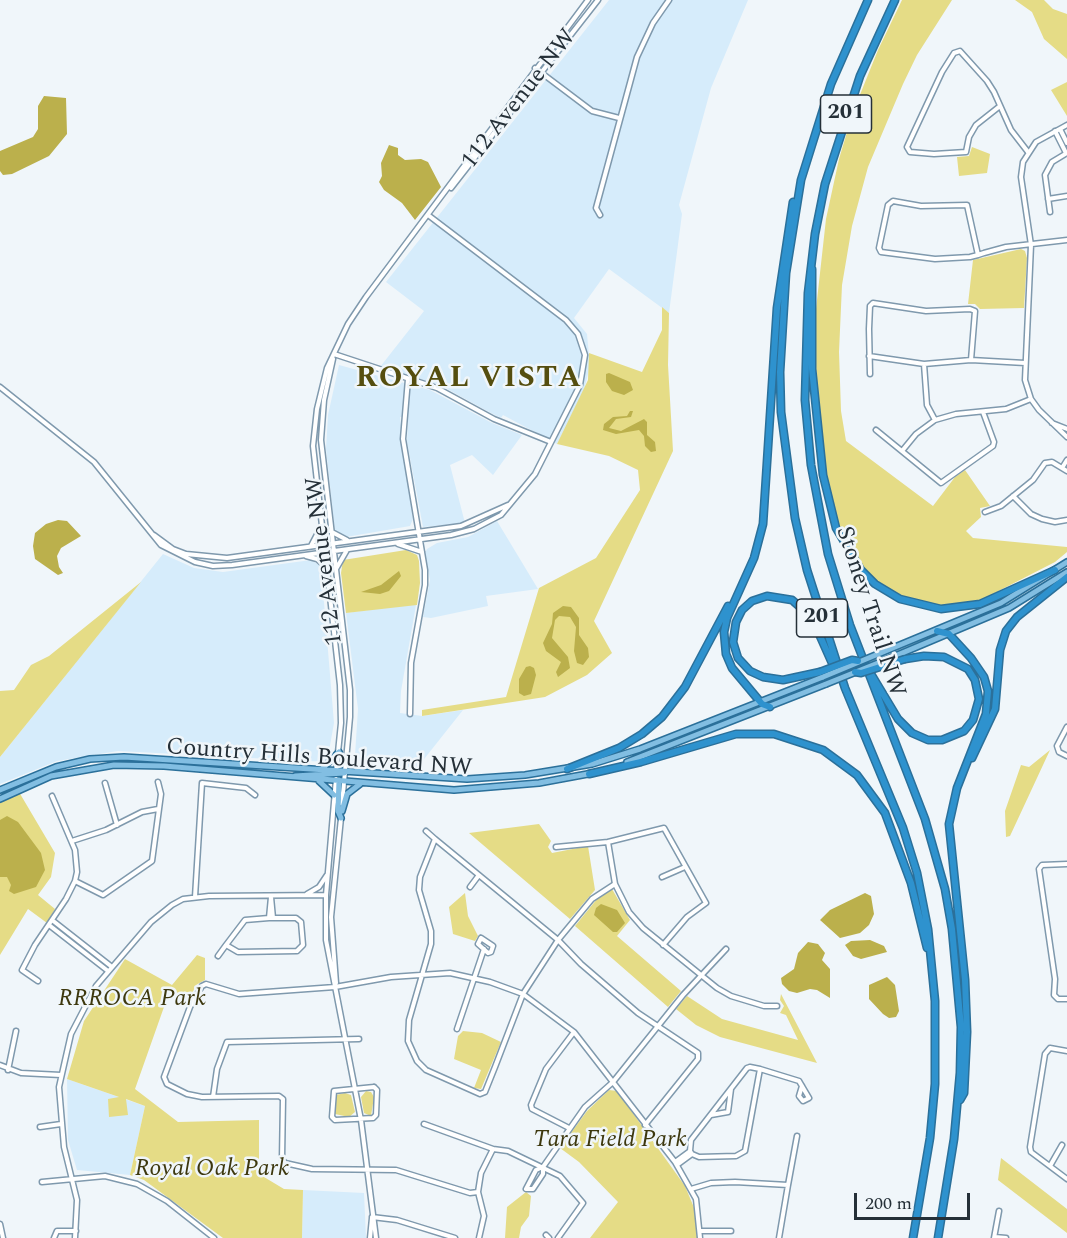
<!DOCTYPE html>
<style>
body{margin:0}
#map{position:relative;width:1067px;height:1238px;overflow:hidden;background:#f0f6fa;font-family:Spectral,serif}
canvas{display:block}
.scale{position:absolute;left:854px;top:1193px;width:116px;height:27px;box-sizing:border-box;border:3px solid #253038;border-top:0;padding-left:8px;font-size:18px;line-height:21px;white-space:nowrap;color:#253038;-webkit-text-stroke:4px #f0f6fa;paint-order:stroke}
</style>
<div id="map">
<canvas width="1067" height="1238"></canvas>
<div class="scale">200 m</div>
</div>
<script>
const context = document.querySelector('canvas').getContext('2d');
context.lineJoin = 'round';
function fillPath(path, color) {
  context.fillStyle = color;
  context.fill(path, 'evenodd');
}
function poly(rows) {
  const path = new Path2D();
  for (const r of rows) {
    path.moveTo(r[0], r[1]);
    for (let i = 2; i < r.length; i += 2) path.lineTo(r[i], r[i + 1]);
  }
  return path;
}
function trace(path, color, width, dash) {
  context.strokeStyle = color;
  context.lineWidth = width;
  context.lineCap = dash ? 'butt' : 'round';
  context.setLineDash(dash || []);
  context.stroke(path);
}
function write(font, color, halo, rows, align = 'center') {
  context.font = font + ' Spectral,serif';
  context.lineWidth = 5;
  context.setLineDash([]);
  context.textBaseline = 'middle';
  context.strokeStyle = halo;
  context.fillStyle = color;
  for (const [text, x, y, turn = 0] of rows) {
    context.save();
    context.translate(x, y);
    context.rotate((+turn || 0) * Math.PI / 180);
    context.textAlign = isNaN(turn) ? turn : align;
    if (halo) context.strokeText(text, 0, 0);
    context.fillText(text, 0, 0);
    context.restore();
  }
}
fillPath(poly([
 [609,0,748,0,711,88,679,205,682,214,669,313,609,269,574,318,587,334,590,366,584,390,557,444,503,415,501,418,487,411,440,385,380,367,424,311,386,282],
 [339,365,430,390,492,423,522,435,493,475,472,455,450,465,465,523,423,527,407,442,408,418,400,417,413,519,410,526,346,537,335,532,326,449,328,415],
 [497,521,538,589,486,596,488,606,431,618,423,617,430,580,425,553,427,549,437,543,468,537],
 [163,554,194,568,223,572,311,560,321,566,334,723,327,762,118,751,57,761,0,784,0,757],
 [404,605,416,605,401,691,400,713,422,716,463,710,417,768,359,761,355,755,358,709,346,613],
 [67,1079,145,1106,130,1175,77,1170,68,1140],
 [303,1190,364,1193,366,1238,302,1238]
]), '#d6ecfb');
fillPath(poly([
 [902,0,952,0,917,55,903,84,868,167,852,226,842,285,839,352,841,411,846,441,933,506,955,477,965,470,990,506,980,508,981,517,966,531,973,538,1067,547,1067,552,1055,562,977,602,938,608,891,594,872,580,856,561,842,537,827,492,817,410,815,318,826,219,839,159,853,112,878,50],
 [1015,0,1044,0,1053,9,1067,14,1067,59,1044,39,1032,12],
 [1067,82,1067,116,1051,90],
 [972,147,990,154,987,173,959,176,957,157,969,156],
 [1021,249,1025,251,1027,258,1024,308,980,309,975,304,968,304,973,260],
 [662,307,669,313,668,365,673,451,594,621,612,653,587,675,545,697,422,716,422,710,506,697,539,588,596,558,640,490,638,470,609,456,557,444,588,380,589,353,642,372,662,330],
 [406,550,417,555,419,561,420,583,417,605,346,613,341,573,343,560],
 [141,582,0,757,0,691,14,690,31,665,49,656],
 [1050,750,1010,836,1006,837,1005,811,1021,765,1029,767],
 [19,792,55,853,51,877,38,895,55,909,47,923,28,909,0,955,0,803],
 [539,824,551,841,548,847,552,853,588,846,595,890,570,919,469,833],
 [612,889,630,920,617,936,681,991,668,1007,575,926,597,899],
 [465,893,468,916,478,936,475,941,453,934,449,907],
 [197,955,205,958,205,980,196,985,190,998,170,990,135,1089,178,1122,259,1120,259,1174,284,1189,303,1190,302,1238,223,1238,144,1180,130,1175,145,1106,126,1099,128,1115,109,1117,108,1099,119,1097,67,1079,84,1021,125,959,172,985],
 [781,994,817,1063,720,1037,696,1025,676,1009,687,996,722,1019,798,1040,786,1015,780,1013,784,1006,780,1000],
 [463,1031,482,1033,501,1042,481,1089,474,1088,481,1070,454,1059,458,1036],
 [609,1090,617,1091,685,1186,695,1210,697,1238,590,1238,618,1202,579,1162,560,1148,587,1111],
 [366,1091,371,1092,374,1097,371,1116,364,1113,361,1097],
 [345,1093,351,1095,355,1112,349,1117,335,1114,336,1095],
 [1001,1158,1067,1209,1067,1233,998,1180],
 [526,1192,531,1196,529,1216,521,1227,519,1238,505,1238,507,1207]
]), '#e5dc86');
fillPath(poly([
 [44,96,66,98,67,134,49,156,12,174,3,175,0,171,0,151,33,137,38,129,38,106],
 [389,145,398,148,398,155,405,160,421,159,428,162,441,187,415,220,402,203,384,190,379,182,382,176,381,163],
 [609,373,630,382,633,390,624,395,612,391,606,382,606,374],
 [630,411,633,411,631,417,616,419,609,428,621,431,644,419,647,422,647,435,655,442,656,451,651,452,645,446,644,436,639,430,616,434,603,430,604,424,613,417,627,416],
 [58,520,67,521,81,536,61,548,57,556,59,567,63,573,58,575,35,559,33,546,35,533,46,524],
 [399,571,401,576,389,591,380,594,361,592,381,585],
 [563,606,571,607,579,618,579,635,588,648,589,657,583,665,577,663,574,651,576,627,570,617,559,616,555,620,552,638,568,657,570,668,558,677,556,672,561,662,546,651,543,643,552,624,553,613],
 [530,666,534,668,536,675,531,694,524,696,519,693,519,679,526,667],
 [7,816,18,822,41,853,45,870,36,887,14,894,9,891,11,885,7,877,0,877,0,820],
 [865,893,871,896,874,914,869,925,860,933,840,938,820,920,830,910],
 [601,904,617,910,625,923,617,932,613,932,594,915,596,908],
 [870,940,884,946,887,952,861,959,853,956,845,945,851,941],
 [808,942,818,944,825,953,822,960,830,969,830,998,817,990,810,989,797,993,789,991,782,984,781,978,794,969,798,953],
 [887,977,895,985,899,1011,896,1017,889,1018,883,1014,869,999,869,985]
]), '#bbb04c');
const minor = poly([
 [535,68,592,111,619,118],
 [1000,106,976,125,969,137,966,152,934,154,910,152,907,147,942,72,954,53,960,51,987,81,994,92,1011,130,1028,152],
 [1067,125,1036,142,1023,162,1021,177,1031,245,1025,380,1031,399,1039,410,1067,437],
 [1060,129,1067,143],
 [1055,131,1066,153],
 [451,188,598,0],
 [1048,199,1067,196],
 [1050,212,1045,175,1052,162,1067,153],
 [600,215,596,208,637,57,653,23,669,0],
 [978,255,967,205,921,206,893,201,888,205,879,248,881,252,935,259,970,257,978,255,984,253,1006,247,1067,240],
 [334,354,437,388,494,419,551,442],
 [869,356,924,364,971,360,1025,363],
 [333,359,324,400,321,440,350,690,350,717,342,804],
 [924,364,927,405,935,420],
 [870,374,869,329,870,306,873,303,926,311,970,309,975,311,971,360],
 [408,379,403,439,425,570,425,585,411,663,410,714],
 [0,387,94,462,161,545,195,562,213,566,232,565,451,535,474,529,501,515,535,474,580,385,585,355,578,334,566,320,428,215],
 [1052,423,1067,429],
 [876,430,941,483,993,446,994,442,983,412],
 [902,451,916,434,935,420,956,414,1006,409,1031,399],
 [1062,468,1067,460],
 [1013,496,1031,514,1042,519,1055,522,1067,520],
 [985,512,1001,506,1033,480,1045,463,1052,462,1067,471],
 [330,531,347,540],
 [154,535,173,549,186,554,227,558,461,526,508,505],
 [398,544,422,552],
 [311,546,321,527],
 [306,556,317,559,326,567],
 [336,569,347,550],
 [1067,727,1057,746,1059,752,1067,756],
 [336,772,341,723,340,685,313,446,317,409,327,368,348,324,366,297,588,0],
 [336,779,326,895,326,940,361,1120,376,1238],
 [105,783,117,825],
 [426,831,435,839],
 [435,839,558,940,523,994,495,1067,485,1092,480,1094,426,1070,417,1061,408,1041,409,1020,431,944,431,931,419,890,420,877,435,839],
 [72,841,106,830,142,812,158,809],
 [556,847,608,842],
 [1067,864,1042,865,1039,869,1055,979,1054,995,1058,999,1067,999],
 [662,877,685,867],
 [75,881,103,895,152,861,161,794,158,782],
 [615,884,608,842,664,828,706,903,687,917,663,945],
 [470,887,479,875],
 [307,894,319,887,327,875],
 [195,897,202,783,246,788,255,795],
 [271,897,273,918],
 [269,918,296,918,301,922,303,945,297,951,238,952,226,945,245,920,269,918],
 [269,918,271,897],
 [52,920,112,967],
 [49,925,108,971],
 [481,938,493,946,491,952,488,953,478,944,481,938],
 [218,956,226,945],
 [38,981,22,970,35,945,66,899,75,881,77,872,75,850,52,796],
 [336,983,331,917,341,818],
 [457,1029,484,949],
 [1067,1051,1050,1048,1045,1054,1030,1147,1031,1152,1067,1179],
 [0,1065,21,1073,61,1075],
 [750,1067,760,1069,745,1151,736,1156,699,1157,692,1154,690,1151,691,1140,747,1068,750,1067],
 [760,1069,799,1081,809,1098,803,1101,799,1096,802,1086],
 [8,1070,16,1031],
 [374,1087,377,1090,376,1115,373,1118,335,1120,332,1117,334,1091,374,1087],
 [213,1097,217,1069,227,1042,359,1039],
 [711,1115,728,1112,731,1089],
 [424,1124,493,1149],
 [645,1125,698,1059,698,1053,638,1013,581,964,558,940,592,899,615,884,629,912,643,928,717,988,731,996,764,1006,777,1006],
 [40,1127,61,1124],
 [569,1128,532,1109,531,1105,546,1069,574,1032],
 [675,1162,690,1151],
 [677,1165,692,1154],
 [1050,1166,1062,1145],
 [543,1167,536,1170,526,1189,533,1189,543,1174,543,1167,585,1107,613,1082,683,995,726,949],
 [42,1182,105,1176,137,1184,167,1201,214,1238],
 [788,1185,797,1136],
 [691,1189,711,1183,735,1182,788,1185,779,1238],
 [478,1192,470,1193,396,1170,312,1169,285,1163,282,1159,283,1099,279,1096,202,1097,187,1094,167,1084,164,1077,190,1007,202,986,206,984,239,994,335,987,391,977,450,973,490,982,523,994,574,1032,675,1162,696,1199,700,1238],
 [372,1217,397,1220,455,1238],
 [0,1224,3,1238],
 [701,1231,731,1231],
 [546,1235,549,1238],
 [995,1237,1006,1238],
 [54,1238,57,1231,76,1231],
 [75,1238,77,1200,64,1147,59,1087,71,1034,96,986,151,922,172,905,183,899,209,896,326,895],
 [370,1238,372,1218],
 [479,1238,484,1216,478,1192,481,1173,493,1149,508,1151,560,1176,583,1203,558,1238],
 [994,1238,999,1211]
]);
const major = poly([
 [883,652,1001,603,1067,562],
 [888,659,1009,608,1067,572],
 [347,760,363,772],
 [627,762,826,684],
 [322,769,339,752],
 [295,776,344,773],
 [339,780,338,811,341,818],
 [319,781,334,795],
 [0,790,56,767,90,759,124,757,467,779,525,775,592,764,640,749,823,677],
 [0,799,51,776,114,765,164,766,454,790,539,783,593,773],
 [342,811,347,794,360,784]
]);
const highway = poly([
 [868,0,831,84,801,180,786,273,780,372,781,412,795,518,807,570,845,688,903,828,917,873,928,929,935,1001,935,1084,930,1138,913,1238],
 [895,0,860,76,825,184,815,234,808,293,805,400,811,465,828,554,850,625,925,819,945,889,952,929,961,1027,960,1073,954,1139,938,1238],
 [812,269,812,369,823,475,836,528,861,570,875,584,900,599,941,609,980,604,1055,570],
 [937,631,949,634,971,658,984,677,988,691,986,714,957,788,949,824,965,980,967,1032,964,1093,960,1100],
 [868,669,898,719,912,733,928,740,942,740,964,731,973,720,979,699,975,680,968,669,944,657,924,656,905,659],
 [820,672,783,680,763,677,750,671,738,658,733,642,736,622,742,610,752,601,767,596,792,600,807,613,816,627,836,672],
 [770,707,762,704,732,668,726,654,724,632,727,618,754,558,763,524,777,308,793,202],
 [972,758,995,709,1000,650,1006,631,1017,617,1067,577],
 [567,769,619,748,642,734,662,717,685,687,728,606],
 [589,774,641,762,736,734,774,734,823,750,857,775,885,813,911,883,927,948]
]);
trace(minor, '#7f99ad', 7);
trace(major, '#2b709a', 8);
trace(highway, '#2b709a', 9);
trace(minor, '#fff', 4);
trace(major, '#82bee2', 5);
trace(highway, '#2e92ce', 6);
const majorBridge = poly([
 [823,677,883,652],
 [826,684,888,659]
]);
const highwayBridge = poly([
 [820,672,852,660,858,661],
 [855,672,861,673,905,659]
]);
trace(majorBridge, '#2b709a', 8, []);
trace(highwayBridge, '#2b709a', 9, []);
trace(majorBridge, '#82bee2', 5);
trace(highwayBridge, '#2e92ce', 6);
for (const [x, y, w] of [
 [846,114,51],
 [822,618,51]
]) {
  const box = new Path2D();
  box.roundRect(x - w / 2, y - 19, w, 38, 4.5);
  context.fillStyle = '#f0f6fa';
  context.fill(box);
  trace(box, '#253038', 1.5);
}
write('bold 22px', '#253038', null, [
 ["201",846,114],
 ["201",822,618]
]);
write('24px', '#253038', '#f0f6fa', [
 ["112 Avenue NW",520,100,-52],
 ["112 Avenue NW",326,561,-97],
 ["Stoney Trail NW",869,612,72],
 ["Country Hills Boulevard NW",319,759,4]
]);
write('italic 24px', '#3d380e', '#f0f6fa', [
 ["RRROCA Park",132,1000],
 ["Tara Field Park",610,1141],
 ["Royal Oak Park",212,1170]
]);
context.letterSpacing = '1.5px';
write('bold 30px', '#554e0f', '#f0f6fa', [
 ["ROYAL VISTA",469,380]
]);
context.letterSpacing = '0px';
</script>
